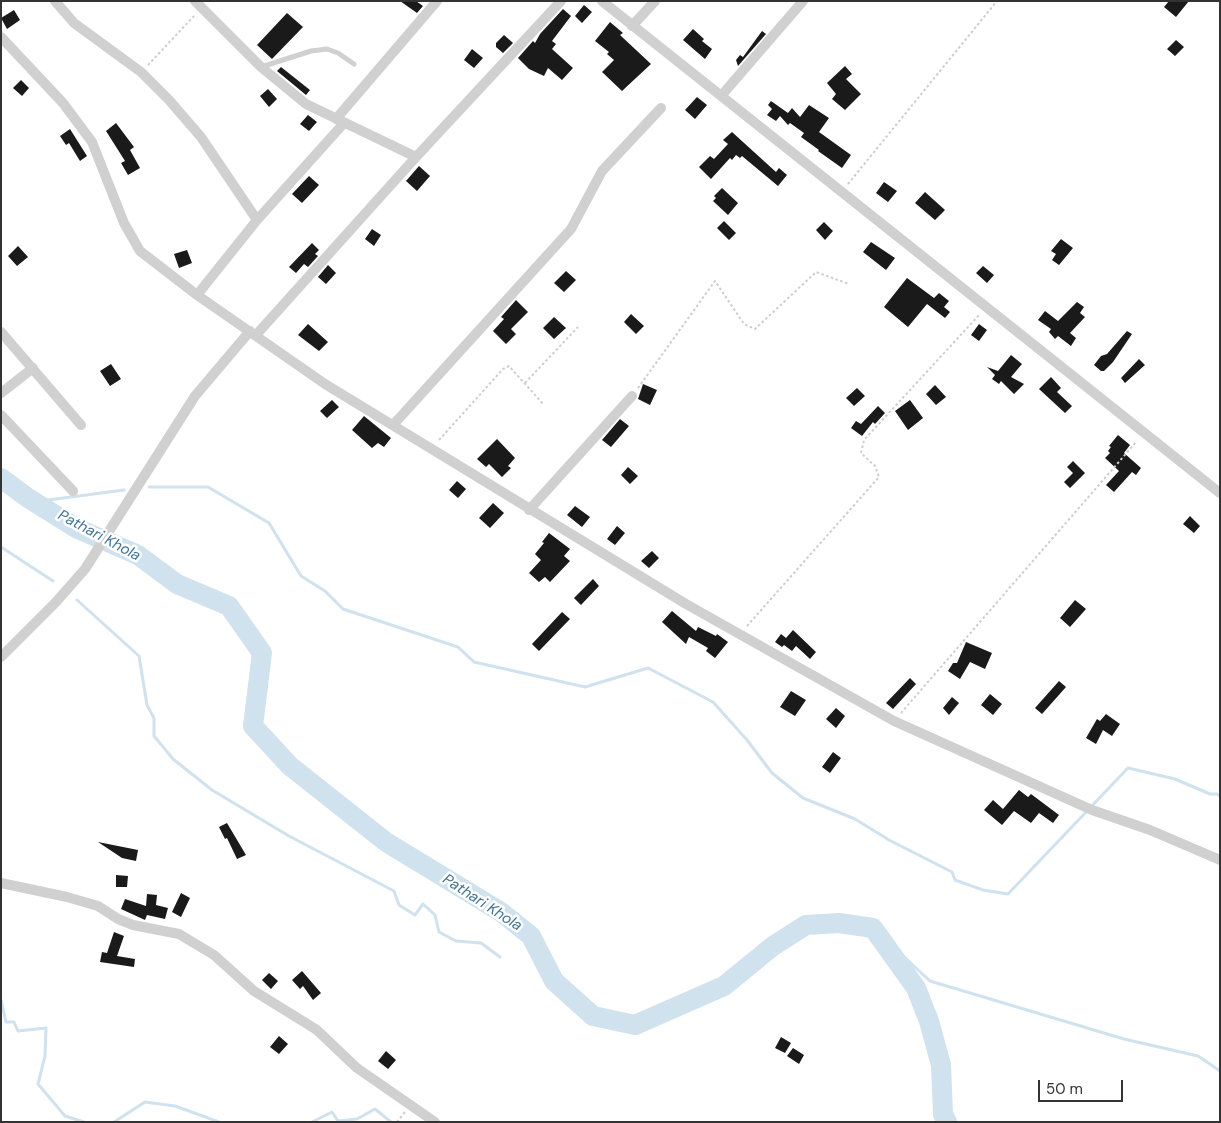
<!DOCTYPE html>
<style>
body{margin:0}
#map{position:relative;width:1221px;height:1123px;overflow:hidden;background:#fff;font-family:"DM Sans",sans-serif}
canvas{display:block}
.frame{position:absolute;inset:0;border:2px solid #333;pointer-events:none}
.scale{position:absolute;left:1038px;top:1080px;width:85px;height:22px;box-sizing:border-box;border:2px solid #333;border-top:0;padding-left:6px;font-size:15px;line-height:18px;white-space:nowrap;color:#333;-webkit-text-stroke:4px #fff;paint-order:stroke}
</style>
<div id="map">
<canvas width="1221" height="1123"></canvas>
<div class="frame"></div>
<div class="scale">50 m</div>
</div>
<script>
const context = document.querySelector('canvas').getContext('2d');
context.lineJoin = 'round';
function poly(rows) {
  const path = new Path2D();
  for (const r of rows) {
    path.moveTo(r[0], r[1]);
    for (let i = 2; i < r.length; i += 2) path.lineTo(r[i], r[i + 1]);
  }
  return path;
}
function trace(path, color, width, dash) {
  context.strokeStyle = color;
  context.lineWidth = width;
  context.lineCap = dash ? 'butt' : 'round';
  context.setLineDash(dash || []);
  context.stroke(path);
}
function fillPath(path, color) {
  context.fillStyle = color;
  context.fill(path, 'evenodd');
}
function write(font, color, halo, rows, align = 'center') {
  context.font = font + ' "DM Sans",sans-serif';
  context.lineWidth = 5;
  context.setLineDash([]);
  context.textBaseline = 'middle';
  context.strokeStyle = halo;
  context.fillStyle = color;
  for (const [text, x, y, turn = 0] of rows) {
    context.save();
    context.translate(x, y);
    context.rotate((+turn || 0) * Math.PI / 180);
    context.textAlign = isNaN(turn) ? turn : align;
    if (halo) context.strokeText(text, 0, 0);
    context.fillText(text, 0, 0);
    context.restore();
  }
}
trace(poly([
 [149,487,208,487,269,523,301,576,325,591,343,609,458,647,474,662,585,687,648,668,713,702,747,740,772,773,803,798,855,819,889,840,952,872,955,880,983,890,1008,894,1128,768,1175,779,1210,794,1217,794,1220,796],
 [33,502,124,490],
 [1,547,53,581],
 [77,600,139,656,147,705,154,718,154,736,173,759,212,790,289,836,394,891,399,905,415,915,423,904,435,915,439,932,456,941,481,943,500,957],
 [873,928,930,981,1124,1039,1198,1056,1220,1071],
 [1,1000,6,1022,14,1022,18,1031,46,1028,45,1056,38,1084,65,1116,84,1122],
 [114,1122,145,1102,175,1106,219,1122],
 [312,1122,332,1112,338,1121,357,1119,375,1109,391,1122]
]), '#cfe2ee', 3);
trace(poly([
 [1,478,28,498,76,528,138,555,177,584,229,606,262,653,253,726,290,766,386,842,501,912,531,936,554,981,593,1016,635,1025,724,986,773,946,806,925,839,923,873,928,916,988,929,1021,941,1065,943,1114,947,1122]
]), '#cfe2ee', 20);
fillPath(poly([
 [400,1,416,1,423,6,417,13],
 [1169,1,1189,1,1176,17,1164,7],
 [584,5,592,12,582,23,575,16],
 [563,9,571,16,552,41,556,44,552,49,573,68,562,80,548,68,544,76,529,69,518,58,533,41,535,43,540,34],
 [14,10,20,20,7,29,1,18],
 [287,13,303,27,272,59,257,45],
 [610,22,623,33,620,35,651,64,622,91,602,72,614,60,607,54,609,52,595,41],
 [693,29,704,39,702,41,712,49,705,59,683,40],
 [762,31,766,34,738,66,736,60,740,55,743,57],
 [504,35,513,43,503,53,496,47,496,43],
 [1176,40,1184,47,1175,56,1167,49],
 [472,49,483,58,474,68,464,60],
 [845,66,852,74,846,79,861,94,845,110,832,99,836,94,827,83],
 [281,67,310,90,306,95,277,71],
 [21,80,29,88,22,96,13,88],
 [268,89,277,99,269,107,260,96],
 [697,97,707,105,695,119,685,110],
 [771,101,788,113,792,108,800,117,809,105,829,118,819,132,851,155,842,168,818,151,819,150,801,137,804,133,790,123,788,125,780,116,776,121,767,115,772,109,768,105],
 [308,115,317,122,309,131,300,124],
 [116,123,134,147,130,150,140,168,128,175,121,163,125,161,106,131],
 [70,129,87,156,80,161,69,143,66,145,60,136],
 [732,132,776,172,779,168,787,175,778,186,742,156,740,158,736,155,732,160,730,158,711,179,699,167,710,156,714,159,728,144,723,140],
 [419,166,430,176,417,191,406,181],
 [309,176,319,185,302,203,292,194],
 [884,182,897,191,888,202,876,193],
 [722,188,738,203,728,215,713,201,716,198,714,196],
 [925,192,945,210,935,220,915,203],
 [724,221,736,233,729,240,717,228],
 [824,222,833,231,825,240,816,230],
 [372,229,381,235,374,246,365,239],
 [1061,239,1073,248,1059,265,1052,260,1056,254,1051,251],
 [871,242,895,258,886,270,863,252],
 [312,243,319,250,315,254,318,256,308,267,304,264,296,273,289,267],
 [18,246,28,257,17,266,8,256],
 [187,250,192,263,179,268,174,254],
 [328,265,336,273,326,284,318,277],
 [983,266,994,275,987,283,976,273],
 [566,271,576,280,564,292,554,283],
 [907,278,934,298,939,293,949,301,944,307,950,312,945,318,927,304,908,327,884,307],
 [516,300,528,312,511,329,516,334,506,344,493,331,504,319,501,317],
 [1077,302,1084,307,1080,313,1085,317,1070,333,1076,338,1071,346,1058,336,1055,339,1049,332,1051,329,1038,320,1045,311,1058,321],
 [631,314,644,326,636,334,624,322],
 [554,317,566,328,554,339,543,328],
 [308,324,328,342,319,351,298,335],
 [979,324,987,330,979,341,971,335],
 [1127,331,1132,334,1113,362,1104,371,1101,371,1094,365,1101,356,1107,354],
 [1011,355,1022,364,1011,377,1024,384,1014,394,1001,381,999,384,992,379,995,375,987,367,998,371],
 [1139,359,1145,365,1125,383,1121,378],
 [111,364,121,379,110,386,100,371],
 [1051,377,1061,388,1057,392,1072,406,1065,413,1039,389],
 [643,384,657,390,650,405,638,399],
 [935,385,946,397,936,405,926,394],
 [857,388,865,396,854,406,846,398],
 [332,400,339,407,327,418,320,411],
 [910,400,923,418,908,430,895,411],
 [878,406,885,413,875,424,873,422,862,436,851,428,856,421,861,424],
 [364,416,391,438,384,447,378,443,372,448,352,430],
 [620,419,629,426,611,447,602,440],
 [1118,435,1130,445,1124,453,1141,468,1136,475,1132,472,1114,492,1106,485,1119,471,1105,458,1110,453,1108,451,1111,447,1109,446],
 [497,439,515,458,508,466,511,468,502,477,489,464,486,467,477,459],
 [1073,461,1085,473,1070,488,1064,482,1073,473,1067,467],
 [628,467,638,476,630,484,621,475],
 [457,481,466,489,458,498,449,490],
 [493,503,504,513,490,528,479,518],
 [575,506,590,517,582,527,567,515],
 [1190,516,1200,526,1194,533,1183,524],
 [617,526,625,533,615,545,607,539],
 [549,533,570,549,564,556,570,561,550,582,545,577,539,582,529,573,541,560,535,554,544,543,542,542],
 [652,551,659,558,649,568,641,561],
 [593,579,599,586,581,605,574,598],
 [1075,600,1086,609,1070,627,1060,618],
 [672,611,696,631,698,627,716,636,717,634,728,642,715,658,706,651,708,648,689,637,686,644,662,622],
 [562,612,570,619,539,651,532,644],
 [793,630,816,652,810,659,796,646,792,651,784,645,782,647,775,642,781,634,786,638],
 [966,642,992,653,985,669,970,662,960,679,948,671,953,663,957,663],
 [910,678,916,684,893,709,886,703],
 [1059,681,1066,687,1042,714,1035,708],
 [791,691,806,700,795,716,780,707],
 [990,694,1002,704,993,715,981,705],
 [952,697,959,703,949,715,943,708],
 [836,708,845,716,836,728,826,719],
 [1106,714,1120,724,1112,736,1103,730,1096,744,1086,738,1097,719,1100,721],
 [833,752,841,758,830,773,822,767],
 [1019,790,1028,797,1031,794,1059,815,1053,823,1039,813,1031,823,1014,811,1002,825,984,810,993,800,1003,809],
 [227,823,246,855,237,859,227,838,225,839,219,827],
 [98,842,138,850,136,861,122,858],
 [116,875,128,876,127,887,116,887],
 [181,893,190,898,181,917,172,912],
 [147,894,157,895,156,905,168,908,165,919,147,915,145,920,121,909,125,899,146,906],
 [114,932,124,936,117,956,135,959,134,967,100,962,102,952,107,953],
 [302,971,321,993,313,1000,303,986,300,989,292,980],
 [269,973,278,981,271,989,262,980],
 [279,1036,288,1044,279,1054,270,1047],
 [781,1037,791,1043,785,1053,775,1048],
 [793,1048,804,1055,799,1064,787,1056],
 [386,1051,396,1060,388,1069,378,1061]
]), '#1a1a1a');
trace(poly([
 [148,65,194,16],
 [848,184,997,1],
 [525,383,578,327],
 [638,388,715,281,744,324,755,329,816,272,849,284],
 [439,440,503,369,509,366,544,405],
 [747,626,879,477,875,466,861,453,864,440,980,314],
 [901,713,1137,441],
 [397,1122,405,1112]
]), '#cdcdcd', 2, [2.5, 2.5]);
trace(poly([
 [261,67,311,51,327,49,338,53,354,64]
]), '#d0d0d0', 5);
trace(poly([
 [55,1,74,23,141,72,169,100,201,137,257,220],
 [195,1,261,67,306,104,416,157],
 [602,1,1220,493],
 [632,26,655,1],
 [1,37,63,103,92,142,124,223,140,251,197,295,325,384,686,604,894,721,1092,810,1150,830,1220,860],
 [721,96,803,1],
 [336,119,437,1],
 [197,295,257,220,344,123],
 [1,332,81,425],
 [256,335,416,157,561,1],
 [1,393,33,368],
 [1,415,73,491],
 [393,425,571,229,602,171,661,108],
 [529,510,632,396],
 [1,657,56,602,85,569,195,396,250,331],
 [1,883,67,897,98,906,118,919,133,925,179,934,214,955,254,991,317,1030,357,1068,435,1122]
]), '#d0d0d0', 10);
write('italic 15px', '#3f7597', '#fff', [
 ["Pathari Khola",99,536,28],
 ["Pathari Khola",482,903,33]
]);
</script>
